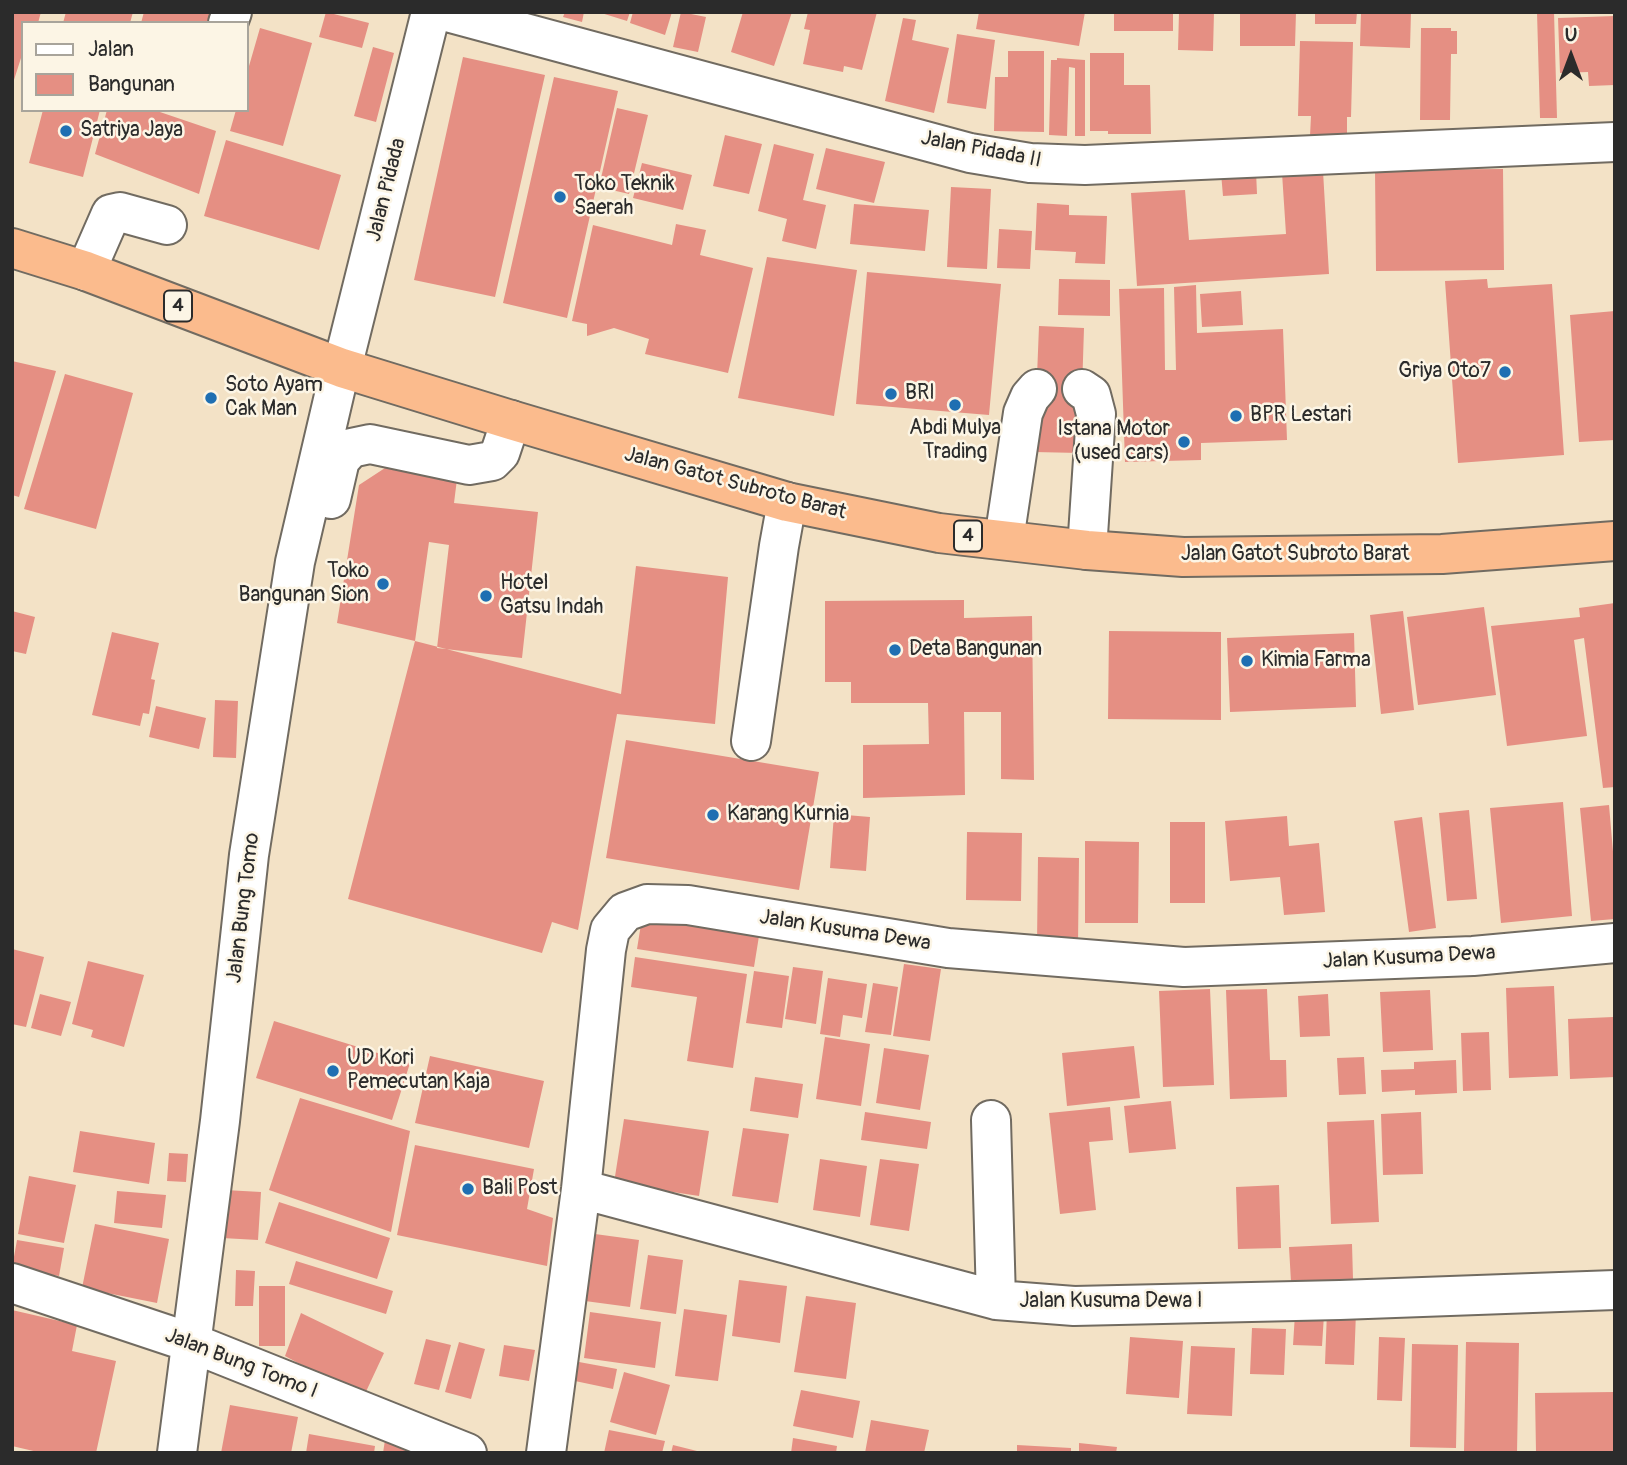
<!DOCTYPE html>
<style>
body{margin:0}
#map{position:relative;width:1627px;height:1465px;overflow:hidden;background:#f3e2c6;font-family:Pangolin,sans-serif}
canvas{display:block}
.frame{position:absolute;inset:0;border:14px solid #2b2b2b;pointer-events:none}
.legend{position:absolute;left:21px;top:21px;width:228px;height:91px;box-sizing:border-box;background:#fcf5e5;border:2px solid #a8a49b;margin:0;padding:9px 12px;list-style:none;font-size:21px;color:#2b2b2b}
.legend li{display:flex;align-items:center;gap:14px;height:35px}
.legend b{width:35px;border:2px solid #a8a49b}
.north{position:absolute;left:1536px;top:21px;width:70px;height:70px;-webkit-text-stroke:5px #fcf5e5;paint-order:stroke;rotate:0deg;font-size:19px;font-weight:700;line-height:28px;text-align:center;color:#2b2b2b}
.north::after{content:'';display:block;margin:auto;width:24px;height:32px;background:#2b2b2b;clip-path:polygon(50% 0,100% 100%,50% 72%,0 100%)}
</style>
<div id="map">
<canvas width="1627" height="1465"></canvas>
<div class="frame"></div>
<ul class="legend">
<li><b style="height:9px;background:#fff"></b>Jalan</li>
<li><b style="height:19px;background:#e58f83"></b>Bangunan</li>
</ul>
<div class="north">U</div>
</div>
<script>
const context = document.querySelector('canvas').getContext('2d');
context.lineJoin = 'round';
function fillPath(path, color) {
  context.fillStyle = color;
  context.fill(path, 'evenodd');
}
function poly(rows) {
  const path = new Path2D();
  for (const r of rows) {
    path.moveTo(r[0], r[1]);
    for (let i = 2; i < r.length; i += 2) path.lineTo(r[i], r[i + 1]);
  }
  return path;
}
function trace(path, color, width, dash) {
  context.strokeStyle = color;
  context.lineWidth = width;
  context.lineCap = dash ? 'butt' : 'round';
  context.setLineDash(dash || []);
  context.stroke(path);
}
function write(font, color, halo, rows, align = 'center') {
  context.font = font + ' Pangolin,sans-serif';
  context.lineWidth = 5;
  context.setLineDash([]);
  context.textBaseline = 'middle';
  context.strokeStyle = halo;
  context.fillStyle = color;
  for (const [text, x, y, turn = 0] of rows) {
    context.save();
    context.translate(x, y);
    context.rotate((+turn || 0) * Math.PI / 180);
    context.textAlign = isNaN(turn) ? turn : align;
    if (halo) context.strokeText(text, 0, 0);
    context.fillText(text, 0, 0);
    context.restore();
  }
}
fillPath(poly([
 [12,12,41,12,38,23,23,23,23,58,21,58,13,83],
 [66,12,133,12,130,23,63,23],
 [144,12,217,12,214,23,141,23],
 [326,12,369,23,362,48,319,37],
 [565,12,584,12,582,22,563,17],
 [598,12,630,12,627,21],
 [633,12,672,12,665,35,630,23],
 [681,12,706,17,698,52,673,47],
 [743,12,792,12,774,66,731,52],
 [808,12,877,12,862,70,844,66,843,72,803,64,810,30,804,29],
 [979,12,1085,12,1079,46,976,29],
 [1114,12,1173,12,1173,31,1114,31],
 [1179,12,1214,12,1213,51,1178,50],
 [1240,12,1296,12,1295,46,1240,46],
 [1315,12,1357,12,1356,24,1315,24],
 [1361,12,1411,12,1410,48,1360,46],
 [1537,12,1554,12,1557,118,1540,118],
 [1615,16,1615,85,1589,86,1588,72,1560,73,1558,18],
 [903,18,916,20,912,40,949,48,934,113,885,101],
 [260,28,312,43,283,146,230,131,236,110,247,110,247,73],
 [1421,28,1451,28,1451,31,1457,31,1457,54,1451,54,1450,120,1420,120],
 [957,34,995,40,986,109,947,103],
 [1300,41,1353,42,1351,117,1347,117,1347,136,1310,136,1311,116,1298,116],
 [373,47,394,53,376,122,354,116],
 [1008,51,1044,51,1044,132,994,131,995,77,1008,77],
 [1090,53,1124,53,1124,85,1150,85,1151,134,1108,134,1108,131,1090,131],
 [463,57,545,75,495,297,414,280],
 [1057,58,1085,60,1085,136,1075,136,1075,68,1069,67,1067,136,1049,135,1051,60,1057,60],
 [554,77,618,91,567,318,503,303],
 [617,108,648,115,629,194,599,187],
 [43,110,100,110,83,177,29,163],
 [107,110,154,110,216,131,199,194,95,154],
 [725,135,762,144,749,194,713,186],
 [226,140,341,175,319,250,204,216],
 [774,144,814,154,803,200,826,205,816,249,782,241,787,219,758,211],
 [826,148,885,162,874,203,816,189],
 [642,163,692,175,683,210,633,198],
 [1503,169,1504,270,1376,271,1375,170],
 [1256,171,1257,194,1223,196,1221,173],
 [1323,171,1329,274,1137,286,1131,193,1185,190,1189,240,1286,234,1282,173],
 [951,187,991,189,987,269,947,267],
 [1037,203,1069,205,1069,215,1107,216,1105,264,1075,263,1076,252,1035,250],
 [854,204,929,210,925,251,850,244],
 [676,224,706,230,700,255,753,268,728,373,645,354,649,339,614,328,587,336,587,324,572,321,593,225,672,245],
 [999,229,1032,231,1030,269,997,268],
 [767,257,857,270,834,416,738,398],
 [867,272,1001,284,989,415,856,404],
 [1059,279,1110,280,1110,316,1058,315],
 [1487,279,1488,288,1552,284,1564,455,1458,463,1445,281],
 [1196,285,1197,333,1283,329,1287,440,1201,443,1201,460,1125,462,1119,289,1164,288,1165,370,1176,370,1174,287],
 [1241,291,1243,325,1202,327,1200,294],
 [1615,311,1615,440,1579,442,1570,315],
 [1039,326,1084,328,1080,453,1034,452],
 [12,361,56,371,19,497,12,495],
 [65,374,133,393,96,529,24,509],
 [385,468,457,479,454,503,538,512,522,658,437,648,449,545,429,542,415,641,337,623,359,485],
 [636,566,728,577,715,724,617,714,578,930,552,922,542,953,348,899,415,641,621,694],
 [964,600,964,618,1032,616,1034,780,1001,779,1001,712,964,712,965,795,863,798,863,745,929,744,928,703,851,703,851,682,825,682,825,601],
 [1615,603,1615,787,1603,788,1584,638,1574,640,1587,736,1507,746,1491,626,1580,617,1579,608],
 [1484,607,1496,695,1418,705,1407,617],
 [12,611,35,617,26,654,12,651],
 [1403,611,1414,710,1381,714,1370,615],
 [1109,631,1221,632,1221,720,1108,719],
 [112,632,159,643,151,679,155,680,149,714,143,713,140,726,92,715],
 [1354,633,1356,707,1230,712,1227,638],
 [215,700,238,701,236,758,213,757],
 [156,706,206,718,199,749,149,737],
 [626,740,819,772,799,890,606,858],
 [1563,802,1572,916,1501,923,1490,808],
 [1609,805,1615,875,1615,919,1591,921,1580,808],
 [1469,810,1477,899,1447,901,1439,813],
 [834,814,870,817,866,871,830,868],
 [1287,816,1289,846,1319,843,1325,912,1284,915,1280,877,1230,881,1225,821],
 [1422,817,1436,928,1409,932,1394,821],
 [1170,822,1205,822,1205,903,1170,903],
 [967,832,1022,833,1021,901,966,900],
 [1085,841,1139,842,1138,923,1085,923],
 [1038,857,1079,858,1078,944,1037,944],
 [642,918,759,936,754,967,637,949],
 [12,949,44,957,26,1027,12,1024],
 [635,957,747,974,733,1068,687,1061,697,997,631,987],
 [88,961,144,975,124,1047,91,1037,93,1030,72,1024],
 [904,964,941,969,930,1041,893,1036],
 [793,967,823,971,816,1024,785,1019],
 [754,971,789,976,782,1028,746,1023],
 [828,978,867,984,862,1018,843,1015,840,1037,820,1034],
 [873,983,898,987,891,1035,865,1032],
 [1554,986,1558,1076,1509,1078,1506,988],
 [1210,989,1214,1085,1163,1087,1159,991],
 [1267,989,1270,1060,1286,1060,1287,1097,1230,1099,1226,990],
 [1430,990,1433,1050,1383,1052,1380,992],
 [40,994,71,1002,61,1036,31,1028],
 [1328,994,1330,1036,1300,1037,1298,996],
 [1613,1017,1615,1077,1570,1079,1568,1019],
 [274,1021,410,1063,392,1120,256,1078],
 [1489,1032,1491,1090,1463,1091,1461,1033],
 [825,1037,870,1044,861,1106,816,1099],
 [1134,1046,1140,1098,1067,1106,1062,1053],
 [884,1048,929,1055,920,1110,876,1103],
 [430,1056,544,1081,529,1148,415,1123],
 [1364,1057,1366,1094,1339,1095,1337,1058],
 [1456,1060,1457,1093,1415,1095,1415,1090,1382,1092,1381,1070,1414,1069,1414,1062],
 [755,1077,803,1084,798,1118,750,1111],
 [300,1098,410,1131,391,1232,269,1190],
 [1171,1101,1176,1149,1129,1153,1124,1106],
 [1110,1107,1113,1140,1089,1142,1096,1210,1060,1214,1049,1113],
 [865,1112,931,1122,927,1149,861,1140],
 [1421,1112,1423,1174,1383,1175,1381,1114],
 [624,1119,709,1131,699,1196,614,1183],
 [1374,1120,1379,1222,1331,1224,1327,1122],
 [743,1128,789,1134,778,1203,732,1196],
 [80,1131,155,1143,149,1184,73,1172],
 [415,1145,534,1169,527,1209,553,1218,547,1266,397,1235],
 [169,1153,188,1154,186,1182,167,1181],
 [820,1159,867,1166,860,1217,813,1210],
 [880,1159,919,1164,909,1231,870,1225],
 [29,1176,76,1185,64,1243,18,1234],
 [1279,1185,1281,1248,1238,1249,1236,1187],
 [225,1190,261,1192,258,1240,222,1238],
 [117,1191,166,1195,162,1228,114,1223],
 [279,1202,390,1238,377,1279,265,1243],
 [95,1224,169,1239,157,1303,82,1288],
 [595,1234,639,1240,630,1307,585,1301],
 [17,1240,64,1248,59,1276,12,1268],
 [1352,1244,1353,1279,1291,1282,1289,1247],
 [648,1255,683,1260,676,1314,640,1309],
 [296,1261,393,1291,386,1314,289,1284],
 [236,1270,255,1271,253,1306,235,1306],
 [739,1280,787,1286,780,1343,732,1336],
 [259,1286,285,1286,285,1346,259,1346],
 [806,1296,856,1303,846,1379,794,1372],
 [684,1309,727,1315,718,1381,675,1376],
 [12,1310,77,1325,72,1351,116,1361,96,1453,42,1453,12,1446],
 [1327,1311,1356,1312,1354,1365,1325,1364],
 [590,1312,661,1322,655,1368,584,1358],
 [301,1313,384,1353,363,1398,285,1356],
 [1295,1314,1324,1315,1322,1346,1293,1345],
 [1252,1328,1286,1329,1284,1375,1250,1374],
 [1130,1337,1183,1341,1179,1398,1126,1394],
 [1379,1337,1405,1338,1402,1401,1377,1400],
 [426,1339,451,1345,439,1390,414,1384],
 [459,1342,485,1349,471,1399,445,1392],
 [1466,1342,1519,1343,1517,1453,1464,1452],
 [1412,1344,1458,1345,1456,1448,1410,1447],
 [504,1345,535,1350,529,1381,499,1376],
 [1191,1346,1235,1348,1232,1416,1187,1414],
 [579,1362,617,1369,613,1389,575,1381],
 [624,1372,670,1385,656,1435,610,1422],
 [801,1390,860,1401,853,1438,793,1426],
 [1615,1392,1615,1451,1536,1452,1535,1393],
 [230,1405,298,1417,291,1453,221,1453],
 [871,1420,929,1430,924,1453,865,1453],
 [609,1430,665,1441,662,1453,604,1453],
 [309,1434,375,1446,374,1453,306,1453],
 [793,1438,837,1446,836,1453,791,1453],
 [385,1440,413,1446,412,1453,383,1453],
 [1079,1443,1117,1447,1116,1453,1079,1453],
 [673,1445,701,1452,701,1453,671,1453],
 [1017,1445,1071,1448,1071,1453,1017,1453]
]), '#e58f83');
const minor = poly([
 [447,12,970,153,1030,163,1085,165,1615,142],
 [228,23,232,12],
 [86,271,111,214,120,212,167,225],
 [1082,389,1091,395,1096,414,1087,550],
 [331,499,340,460,351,448,370,444,469,465,492,461,500,453,511,420],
 [1004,540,1023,413,1030,397,1037,389],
 [751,741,779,546,787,502],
 [991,1120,996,1300],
 [581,1189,996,1300,1074,1306,1340,1300,1615,1290],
 [12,1283,192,1343,467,1453],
 [177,1453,220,1121,249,855,295,562,336,387,342,368,431,12],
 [546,1453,581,1189,606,950,610,930,625,912,647,904,688,905,948,948,1184,967,1473,956,1615,943]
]);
const highway = poly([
 [12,248,86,271,342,368,511,420,787,502,939,533,1087,550,1183,557,1442,554,1615,541]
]);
trace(minor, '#716b61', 42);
trace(highway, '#716b61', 42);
trace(minor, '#fff', 38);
trace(highway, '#fbbb8d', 38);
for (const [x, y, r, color] of [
 [66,131,7,"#1f6fb2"],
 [560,197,7,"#1f6fb2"],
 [1505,372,7,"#1f6fb2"],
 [891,394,7,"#1f6fb2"],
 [211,398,7,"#1f6fb2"],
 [955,405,7,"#1f6fb2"],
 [1236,416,7,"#1f6fb2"],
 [1184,442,7,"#1f6fb2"],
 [383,584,7,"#1f6fb2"],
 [486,596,7,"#1f6fb2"],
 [895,650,7,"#1f6fb2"],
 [1247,661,7,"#1f6fb2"],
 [713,815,7,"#1f6fb2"],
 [333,1071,7,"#1f6fb2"],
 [468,1189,7,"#1f6fb2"]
]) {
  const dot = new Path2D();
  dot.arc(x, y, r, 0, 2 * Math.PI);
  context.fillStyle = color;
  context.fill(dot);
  trace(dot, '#fcf5e5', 2.5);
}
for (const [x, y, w] of [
 [178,306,28],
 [968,536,28]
]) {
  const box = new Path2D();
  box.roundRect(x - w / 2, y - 15.5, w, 31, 5);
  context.fillStyle = '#fcf5e5';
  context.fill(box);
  trace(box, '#2b2b2b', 2);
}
write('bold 19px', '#2b2b2b', null, [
 ["4",178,306],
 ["4",968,536]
]);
write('21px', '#2b2b2b', '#fcf5e5', [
 ["Satriya Jaya",80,131],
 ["Toko Teknik",574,185],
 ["Saerah",574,209],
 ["Griya Oto7",1491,372,"right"],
 ["Soto Ayam",225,386],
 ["Cak Man",225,410],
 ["BRI",905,394],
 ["BPR Lestari",1250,416],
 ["Abdi Mulya",955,429,"center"],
 ["Trading",955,453,"center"],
 ["Istana Motor",1170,430,"right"],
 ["(used cars)",1170,454,"right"],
 ["Toko",369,572,"right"],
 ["Bangunan Sion",369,596,"right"],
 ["Hotel",500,584],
 ["Gatsu Indah",500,608],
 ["Deta Bangunan",909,650],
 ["Kimia Farma",1261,661],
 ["Karang Kurnia",727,815],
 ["UD Kori",347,1059],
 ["Pemecutan Kaja",347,1083],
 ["Bali Post",482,1189]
], 'left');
write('21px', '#2b2b2b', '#fcf5e5', [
 ["Jalan Pidada II",981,150,11],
 ["Jalan Pidada",387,190,-76],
 ["Jalan Gatot Subroto Barat",735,484,15],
 ["Jalan Gatot Subroto Barat",1295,555],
 ["Jalan Bung Tomo",244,908,-83],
 ["Jalan Kusuma Dewa",845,931,9],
 ["Jalan Kusuma Dewa",1409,958,-3],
 ["Jalan Kusuma Dewa I",1111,1302],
 ["Jalan Bung Tomo I",241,1364,21]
]);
</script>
